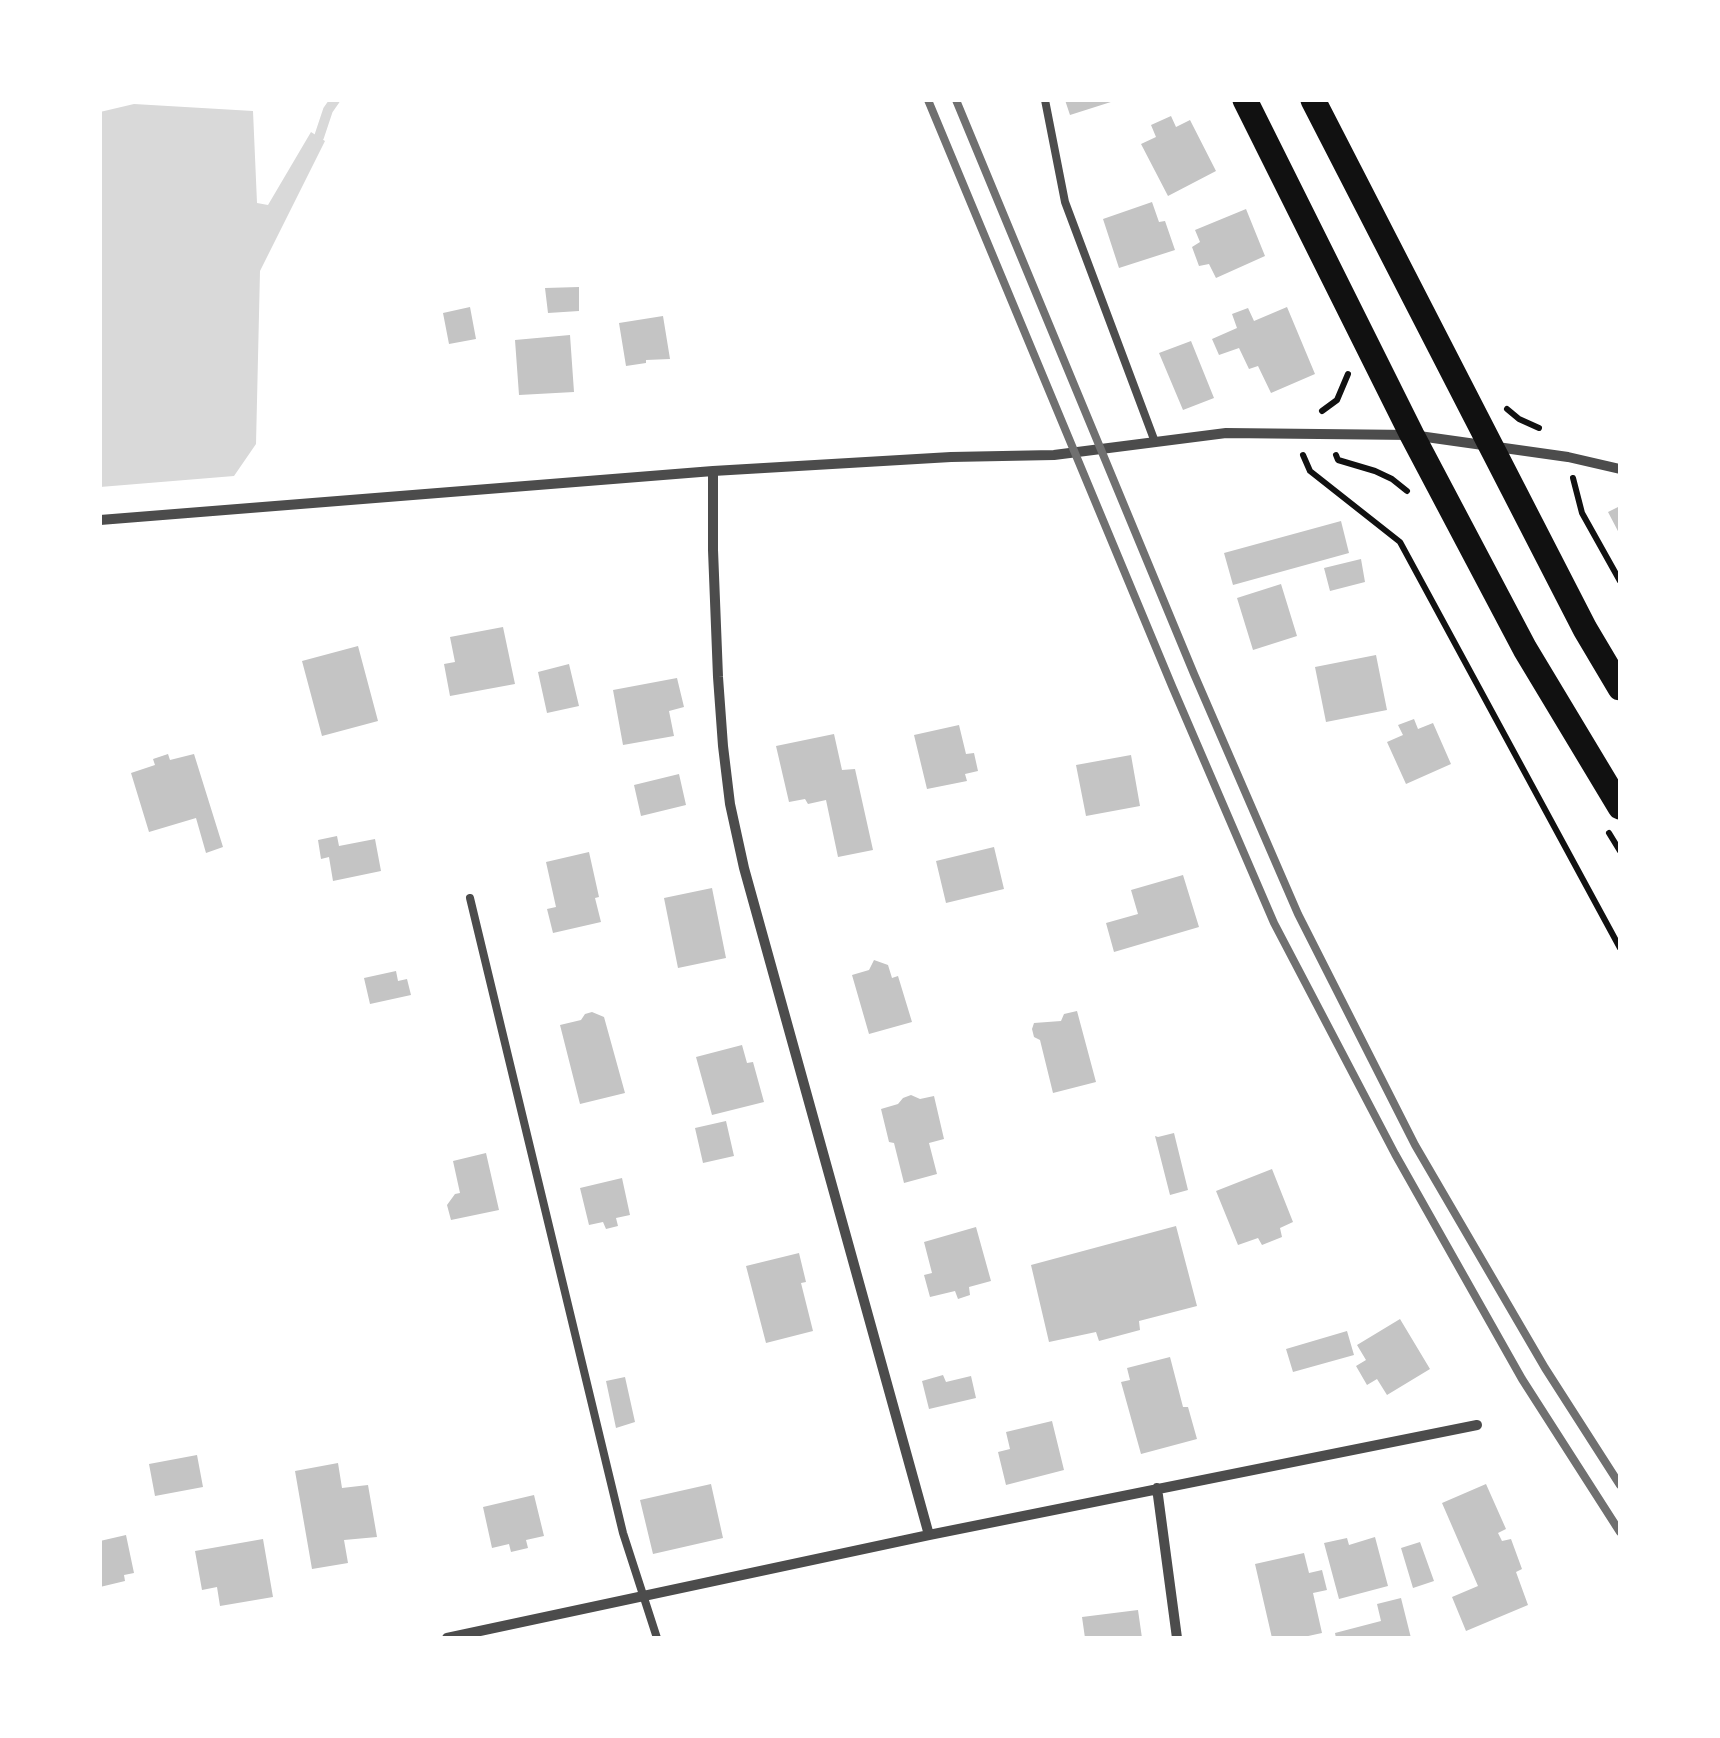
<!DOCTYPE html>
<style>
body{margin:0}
#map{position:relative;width:1720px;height:1738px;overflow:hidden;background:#fff;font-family:Georgia,serif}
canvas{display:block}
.frame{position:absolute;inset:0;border:102px solid #fff;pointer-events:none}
</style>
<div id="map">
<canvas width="1720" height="1738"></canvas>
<div class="frame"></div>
</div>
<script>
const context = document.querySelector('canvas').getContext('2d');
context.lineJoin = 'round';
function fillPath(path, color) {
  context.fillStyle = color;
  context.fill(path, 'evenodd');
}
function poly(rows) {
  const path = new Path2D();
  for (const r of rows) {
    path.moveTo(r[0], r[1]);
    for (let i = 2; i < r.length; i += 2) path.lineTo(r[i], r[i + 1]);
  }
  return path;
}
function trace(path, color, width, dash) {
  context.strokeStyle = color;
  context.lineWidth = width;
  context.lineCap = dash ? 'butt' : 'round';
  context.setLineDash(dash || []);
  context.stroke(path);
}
fillPath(poly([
 [134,104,253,111,257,203,268,205,311,132,325,141,260,271,256,444,234,476,100,487,100,112]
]), '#d9d9d9');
trace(poly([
 [319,137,328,110,335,100]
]), '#d9d9d9', 10);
fillPath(poly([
 [1065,100,1114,100,1114,101,1070,115],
 [1171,116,1176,127,1190,120,1216,171,1168,196,1141,144,1156,137,1151,125],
 [1152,202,1159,222,1165,221,1175,250,1119,268,1103,219],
 [1246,209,1265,256,1216,278,1209,264,1199,266,1192,247,1200,242,1195,230],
 [579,287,579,311,548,313,545,288],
 [470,307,476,339,449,344,443,313],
 [1287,307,1315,374,1271,393,1258,366,1249,369,1239,348,1219,355,1212,339,1237,328,1232,314,1248,308,1254,321],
 [663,316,670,359,646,360,646,363,626,366,619,323],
 [570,335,574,392,519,395,515,340],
 [1191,341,1214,398,1183,410,1159,353],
 [1620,506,1620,535,1608,512],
 [1341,521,1349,553,1233,585,1224,553],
 [1361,559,1365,582,1330,591,1324,568],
 [1281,584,1297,636,1253,650,1237,598],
 [503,627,515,684,450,696,444,664,455,662,450,637],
 [358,646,378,721,322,736,302,661],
 [1376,655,1387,710,1326,722,1315,667],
 [569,664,579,706,547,713,538,672],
 [677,678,684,707,669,711,674,736,623,745,613,690],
 [1414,719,1418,729,1433,723,1451,764,1406,784,1387,742,1403,735,1398,725],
 [959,725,966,754,974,753,978,771,965,774,967,781,927,789,914,735],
 [834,734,842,770,855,769,873,850,838,857,826,800,808,804,805,799,789,802,776,746],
 [168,754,170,760,194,754,223,847,206,853,196,818,149,832,131,773,155,765,153,759],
 [1131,755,1140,806,1086,816,1076,765],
 [679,774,686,805,641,816,634,785],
 [337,836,339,846,375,839,381,871,333,881,329,857,321,859,318,840],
 [994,847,1004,889,946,903,936,861],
 [589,852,599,897,595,898,601,922,553,933,547,909,556,907,546,862],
 [1183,875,1199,927,1114,952,1106,923,1138,914,1131,890],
 [712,888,726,958,678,968,664,898],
 [874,960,888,965,892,978,898,976,912,1022,869,1034,852,975,869,970],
 [396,971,398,981,407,979,411,995,370,1004,364,978],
 [1077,1011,1096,1082,1053,1093,1040,1040,1034,1037,1032,1029,1034,1023,1061,1021,1064,1014],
 [592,1012,604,1017,625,1093,580,1104,560,1025,581,1020,585,1014],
 [742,1045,747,1063,753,1062,764,1102,712,1115,696,1057],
 [911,1095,920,1099,934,1096,944,1139,929,1143,937,1174,904,1183,894,1143,889,1142,881,1109,898,1104,903,1098],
 [726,1121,734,1156,703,1163,695,1128],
 [1174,1133,1188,1190,1170,1195,1155,1136,1158,1137],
 [486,1153,499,1210,451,1220,447,1205,455,1194,460,1193,453,1161],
 [1272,1169,1293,1222,1280,1228,1282,1237,1262,1245,1258,1238,1238,1245,1216,1191],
 [622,1178,630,1215,616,1218,618,1226,606,1229,603,1222,589,1225,580,1188],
 [1176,1226,1197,1306,1139,1321,1140,1330,1099,1341,1096,1332,1049,1342,1031,1265],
 [976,1227,991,1281,969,1287,970,1295,958,1299,955,1291,930,1297,924,1275,932,1273,924,1242],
 [799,1253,806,1282,801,1283,813,1331,766,1343,746,1266],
 [1400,1319,1430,1369,1387,1395,1377,1379,1367,1385,1356,1366,1366,1360,1357,1345],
 [1347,1331,1354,1355,1293,1372,1286,1349],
 [1170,1357,1183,1407,1188,1407,1197,1439,1141,1454,1121,1382,1130,1380,1127,1368],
 [943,1375,946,1382,971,1376,976,1398,929,1409,922,1381],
 [625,1377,635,1422,616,1428,606,1381],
 [1052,1421,1064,1470,1006,1485,998,1452,1010,1449,1006,1432],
 [197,1455,203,1487,155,1496,149,1464],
 [338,1463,342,1488,368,1485,377,1537,344,1540,348,1563,312,1569,295,1471],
 [711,1484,723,1538,653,1554,640,1500],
 [1486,1484,1506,1529,1498,1533,1502,1541,1511,1539,1522,1569,1516,1572,1528,1605,1466,1631,1452,1597,1478,1586,1442,1503],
 [534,1495,544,1536,526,1540,528,1548,511,1552,509,1544,492,1548,483,1507],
 [126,1535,134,1573,124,1575,125,1581,100,1587,100,1541],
 [1375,1537,1388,1586,1339,1599,1324,1543,1347,1538,1349,1545],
 [263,1539,273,1597,220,1606,217,1587,202,1590,195,1551],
 [1420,1542,1434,1581,1413,1588,1401,1548],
 [1304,1553,1309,1573,1322,1570,1327,1590,1313,1593,1322,1633,1299,1638,1272,1638,1255,1564],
 [1401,1598,1411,1638,1336,1638,1335,1633,1381,1621,1377,1604],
 [1138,1610,1142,1638,1085,1638,1082,1617]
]), '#c4c4c4');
trace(poly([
 [1507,409,1519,419,1539,428],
 [1322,411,1337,400,1348,374],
 [1303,455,1310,471,1400,542,1620,948],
 [1336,455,1338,460,1375,471,1392,479,1407,491],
 [1573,478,1582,513,1620,581],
 [1609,833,1620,851]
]), '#111', 6);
trace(poly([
 [1045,100,1065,202,1155,442],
 [470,898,623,1533,657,1638]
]), '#4c4c4c', 8);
trace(poly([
 [713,471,713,550,718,677,723,746,730,804,744,868,929,1535],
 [100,520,713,471,951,457,1054,455,1226,433,1412,435,1568,457,1620,469],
 [1157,1488,1177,1638],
 [447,1638,929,1535,1477,1425]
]), '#4c4c4c', 10);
trace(poly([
 [1245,100,1412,435,1525,649,1620,807],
 [1313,100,1585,629,1620,688]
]), '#111', 25);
trace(poly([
 [928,100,1172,686,1274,923,1395,1154,1522,1379,1620,1532],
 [956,100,1194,674,1298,914,1415,1145,1545,1368,1620,1485]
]), '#707070', 8);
</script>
